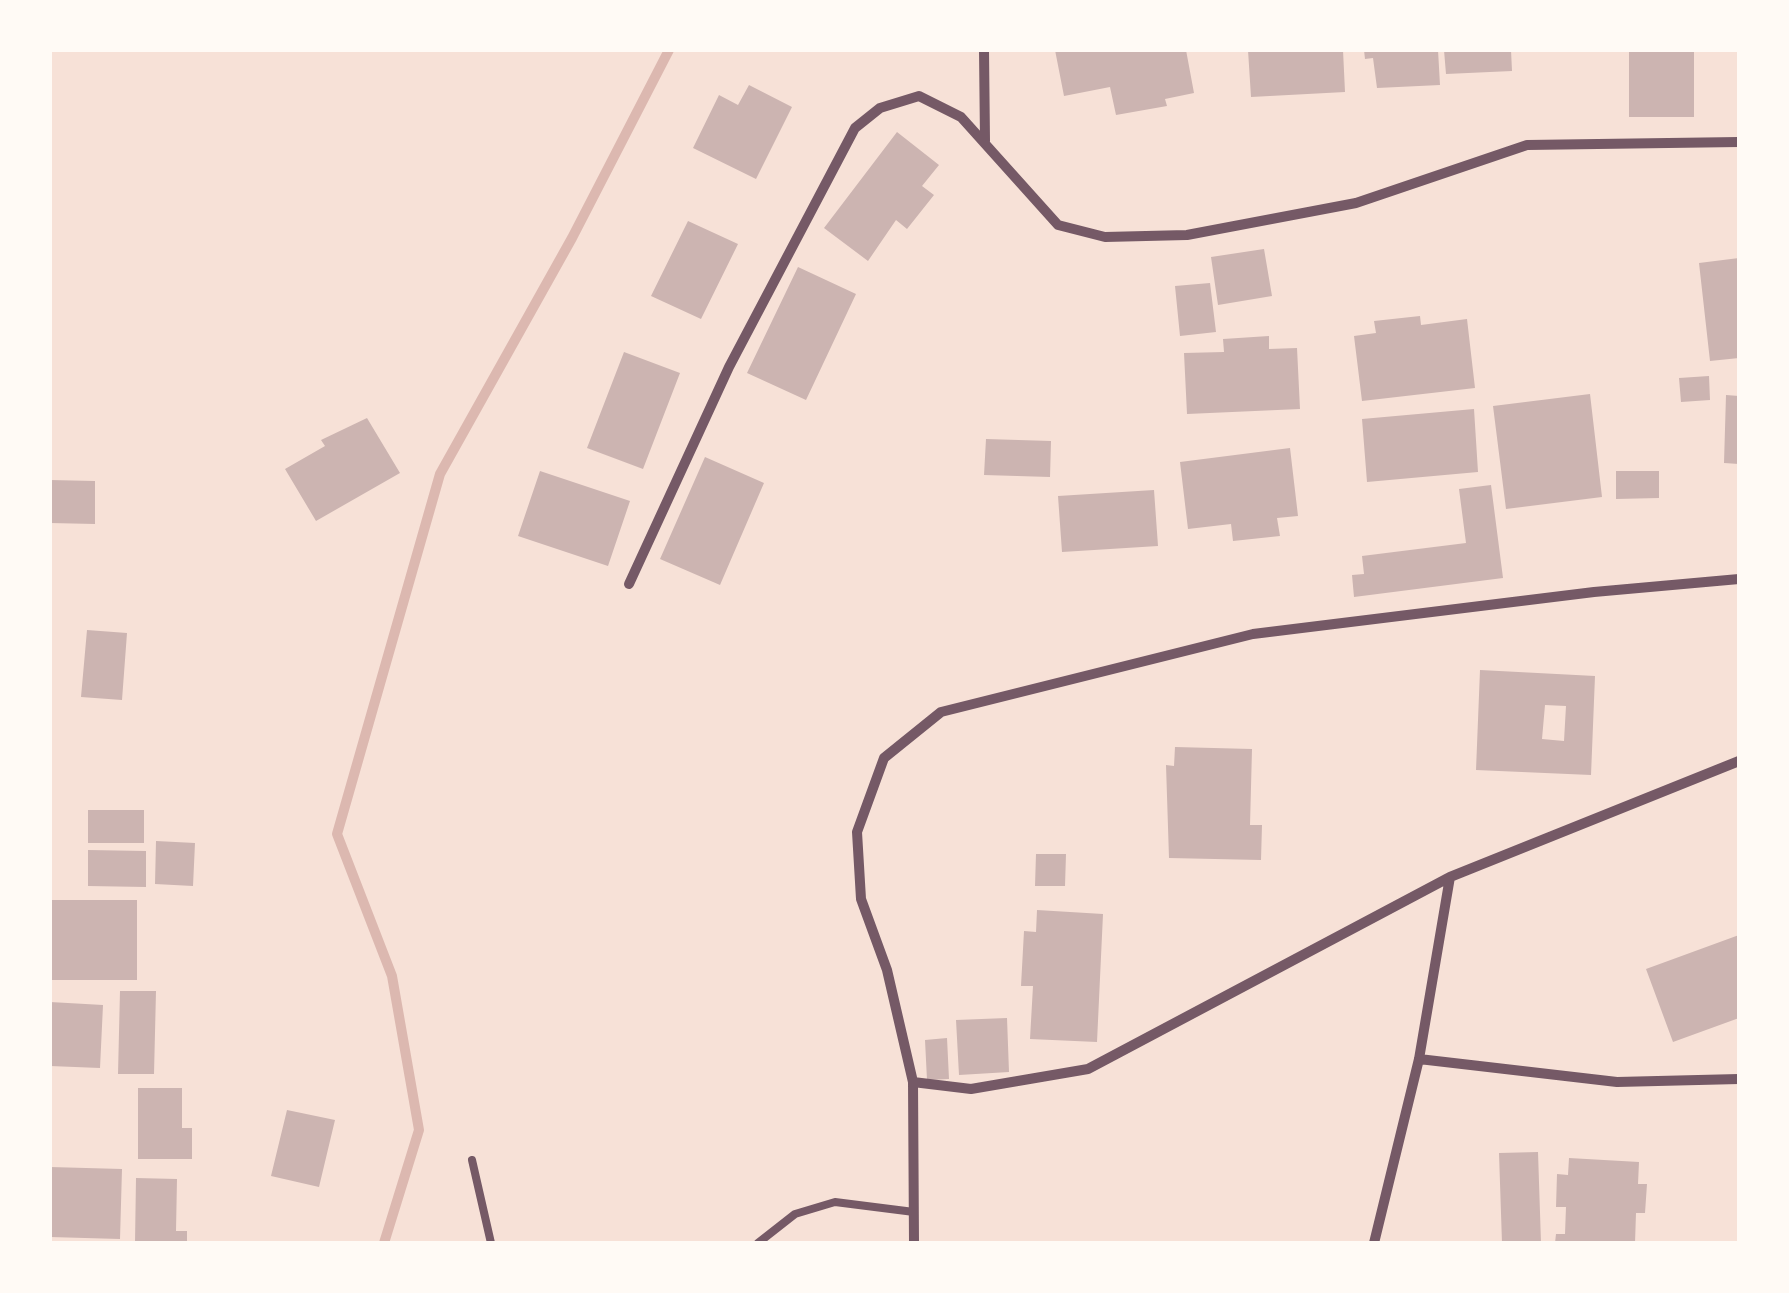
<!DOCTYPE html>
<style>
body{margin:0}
#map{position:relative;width:1789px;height:1293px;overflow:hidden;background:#f7e1d7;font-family:"Roboto Condensed",sans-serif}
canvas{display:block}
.frame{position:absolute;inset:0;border:52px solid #fffaf5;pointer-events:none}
</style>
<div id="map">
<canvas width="1789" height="1293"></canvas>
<div class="frame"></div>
</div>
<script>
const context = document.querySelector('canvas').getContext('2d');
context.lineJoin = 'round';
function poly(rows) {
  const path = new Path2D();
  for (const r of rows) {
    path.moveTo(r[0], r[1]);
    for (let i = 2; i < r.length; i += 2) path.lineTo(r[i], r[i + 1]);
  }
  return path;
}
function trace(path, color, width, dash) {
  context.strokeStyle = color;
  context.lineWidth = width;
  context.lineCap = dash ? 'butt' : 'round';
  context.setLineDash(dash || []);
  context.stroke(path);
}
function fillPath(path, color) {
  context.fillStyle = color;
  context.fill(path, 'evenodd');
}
trace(poly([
 [384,1243,419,1130,392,976,337,834,440,474,572,238,669,50]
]), '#dcb8b0', 10);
fillPath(poly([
 [1055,50,1186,50,1194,93,1165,99,1167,106,1116,115,1110,87,1064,96],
 [1248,50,1343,50,1345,92,1251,97],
 [1364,50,1438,50,1440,85,1377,88,1373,58,1365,59],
 [1444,50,1511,50,1512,71,1446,74],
 [1629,50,1694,50,1694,117,1629,117],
 [749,85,792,107,756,179,693,148,719,95,738,105],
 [897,132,939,165,922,186,934,195,907,229,896,220,868,261,824,228],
 [688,221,738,244,701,319,651,296],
 [1264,249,1272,296,1218,305,1211,257],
 [1739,258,1739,358,1710,361,1699,263],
 [798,267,856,294,806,400,747,373],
 [1210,283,1216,332,1180,336,1175,286],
 [1420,316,1421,325,1467,319,1475,388,1362,401,1354,336,1376,333,1374,321],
 [1269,336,1269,349,1297,348,1300,409,1187,414,1184,353,1224,352,1223,339],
 [624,352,680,373,643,469,587,448],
 [1709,376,1710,400,1681,402,1679,378],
 [1590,394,1602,497,1506,509,1493,406],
 [1726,395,1739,396,1739,464,1724,463],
 [1474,409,1478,472,1367,482,1362,419],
 [367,418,400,473,316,521,285,469,325,446,321,440],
 [986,439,1051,441,1050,477,984,475],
 [1290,448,1298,516,1277,518,1280,536,1233,541,1231,524,1188,529,1180,462],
 [705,457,764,483,720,585,660,559],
 [540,471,630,501,608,566,518,536],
 [1616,471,1659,471,1659,498,1616,499],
 [50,480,95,481,95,524,50,523],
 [1491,485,1503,578,1354,597,1352,575,1364,574,1362,556,1466,543,1459,489],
 [1154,490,1158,546,1062,552,1058,496],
 [87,630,127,633,122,700,81,697],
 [1480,670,1595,676,1591,775,1476,770],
 [1545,705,1566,706,1564,741,1542,739],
 [1175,747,1252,749,1250,825,1262,825,1261,860,1169,858,1166,765,1174,766],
 [88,810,144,810,144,843,88,843],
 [156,841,195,843,193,886,155,884],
 [88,850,146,851,146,887,88,886],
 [1036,854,1066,854,1065,886,1035,886],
 [50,900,137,900,137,980,50,980],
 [1037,910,1103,914,1097,1042,1030,1039,1033,986,1021,986,1024,931,1036,932],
 [1739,935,1739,1018,1673,1042,1646,969],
 [120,991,156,991,154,1074,118,1074],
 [50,1002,103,1005,100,1068,50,1066],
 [1007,1018,1009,1072,959,1075,956,1020],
 [947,1038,949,1079,927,1080,925,1040],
 [138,1088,182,1088,182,1128,192,1128,192,1159,138,1159],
 [287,1110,335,1120,319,1187,271,1176],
 [1538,1152,1541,1243,1502,1243,1499,1153],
 [1569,1158,1639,1162,1638,1184,1647,1184,1645,1213,1636,1213,1635,1243,1555,1243,1556,1234,1565,1234,1566,1207,1556,1207,1557,1174,1568,1175],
 [50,1167,122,1169,120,1239,50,1237],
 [136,1178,177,1179,176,1231,187,1231,187,1243,135,1243]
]), '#ccb4b1');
trace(poly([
 [472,1160,491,1243],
 [758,1243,795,1214,835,1202,914,1212]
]), '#755966', 8);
trace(poly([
 [984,50,985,141],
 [629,584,729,367,855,128,880,108,919,96,961,117,1058,225,1105,237,1187,235,1356,203,1527,145,1739,142],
 [1419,1059,1617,1082,1739,1079],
 [913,1082,971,1089,1088,1069,1450,877,1739,761],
 [914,1243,913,1082,887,970,861,899,857,832,884,758,941,712,1253,634,1594,592,1739,579],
 [1374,1243,1419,1059,1450,877]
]), '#755966', 10);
</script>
